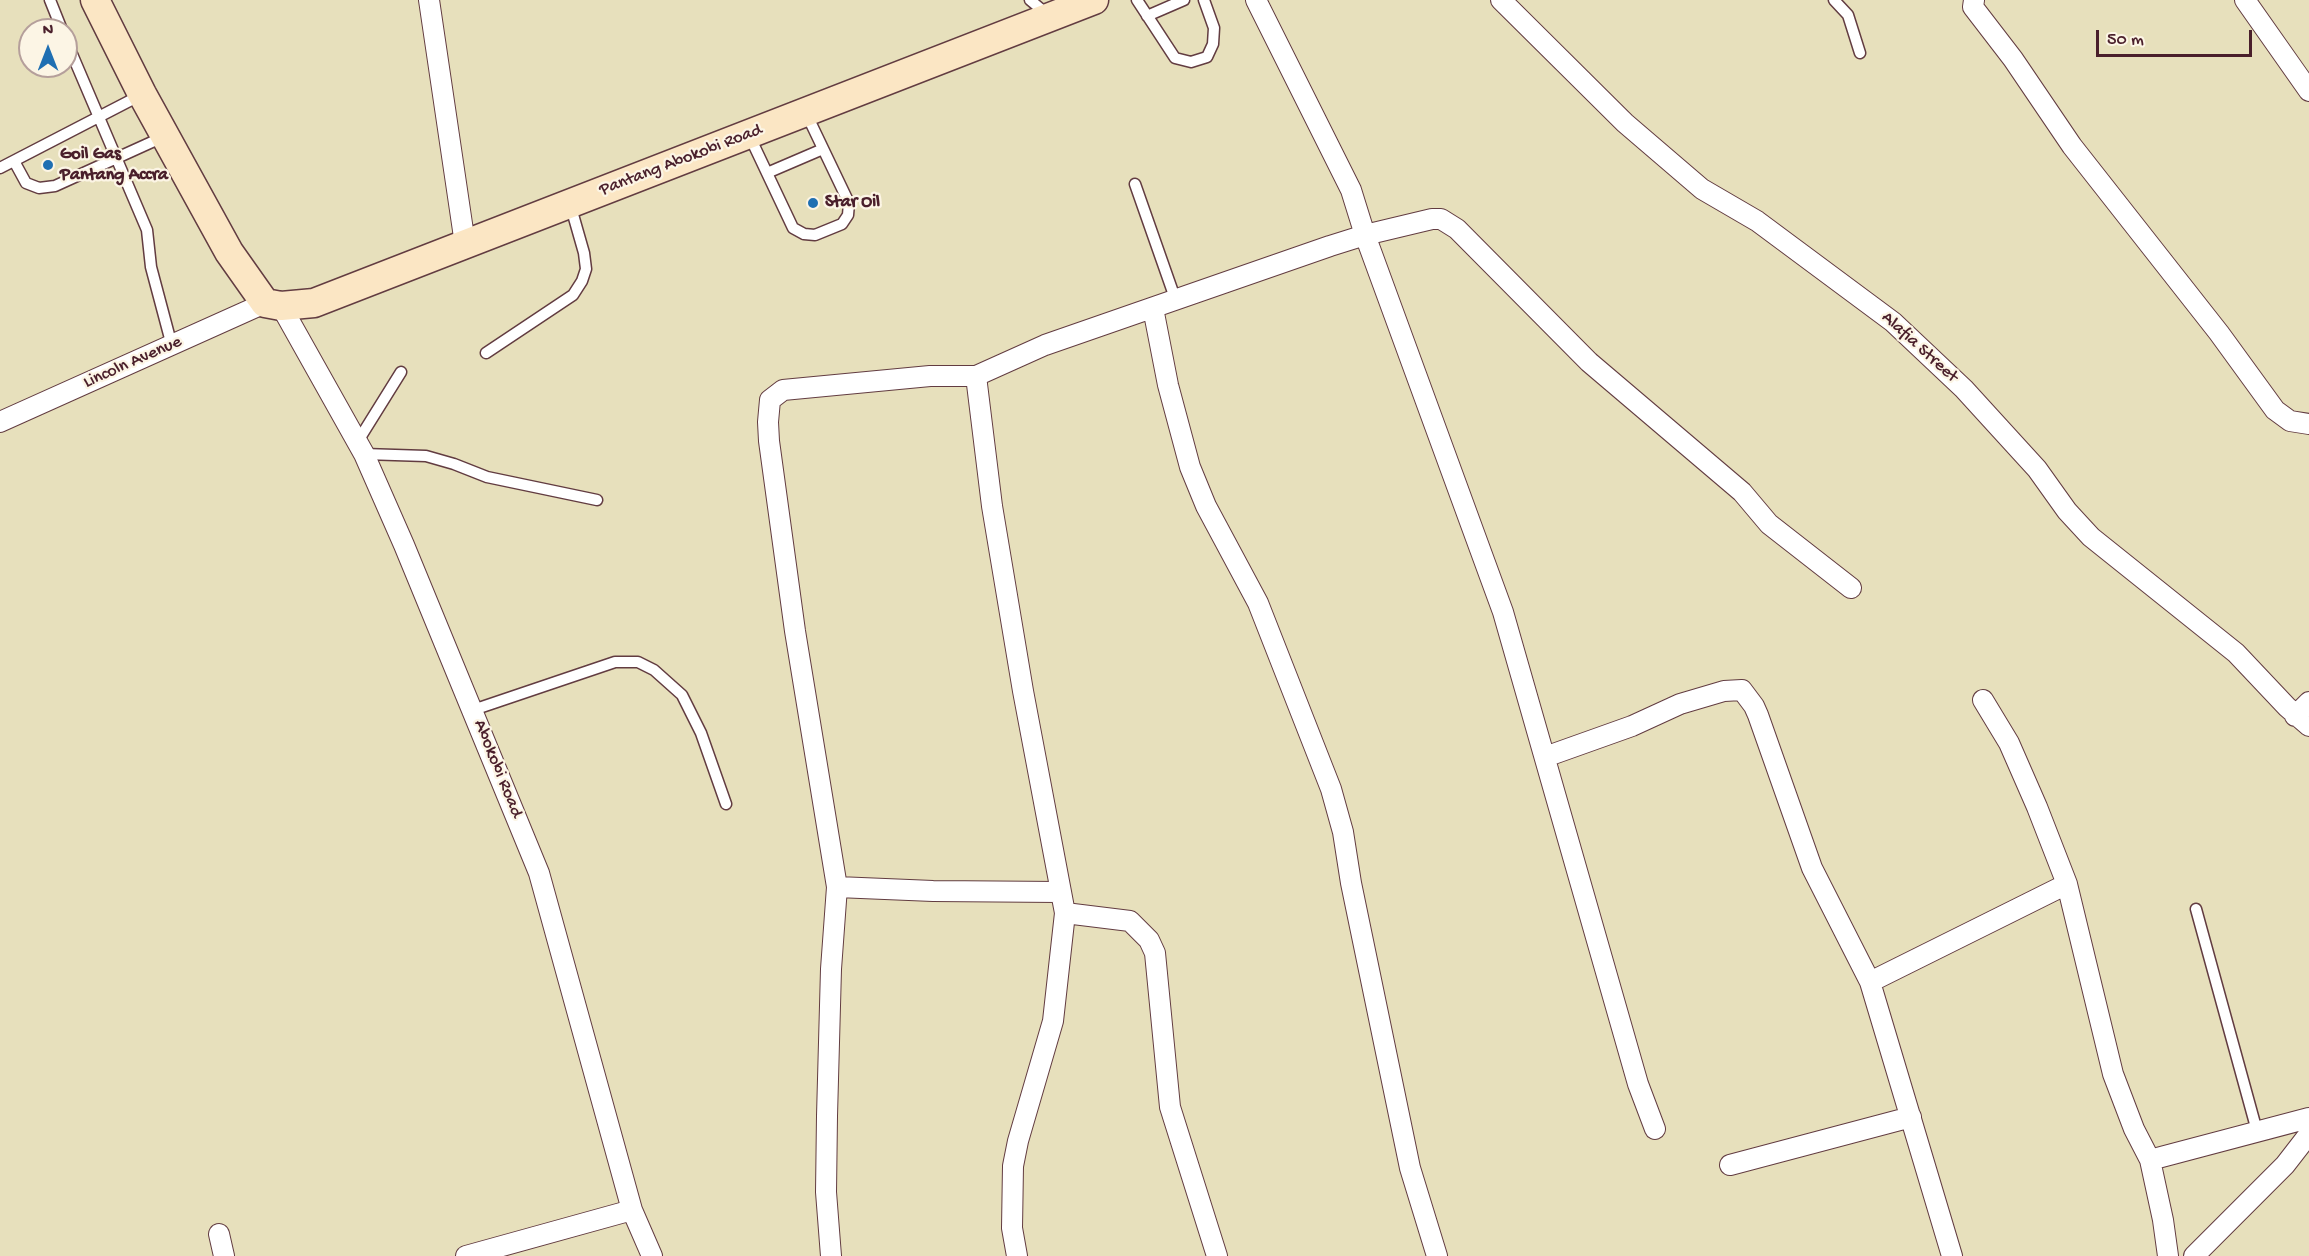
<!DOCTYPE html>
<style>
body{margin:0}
#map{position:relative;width:2309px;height:1256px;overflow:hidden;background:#e7e0bc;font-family:"Gochi Hand",sans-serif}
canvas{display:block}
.north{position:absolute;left:18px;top:18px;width:60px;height:60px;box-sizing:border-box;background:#fcf5e5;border:2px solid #b59f9b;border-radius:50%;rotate:0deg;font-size:16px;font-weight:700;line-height:24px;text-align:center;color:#4a1f2b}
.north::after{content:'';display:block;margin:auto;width:21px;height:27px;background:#1f6fb2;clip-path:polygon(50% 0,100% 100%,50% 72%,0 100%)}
.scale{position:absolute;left:2096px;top:30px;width:156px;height:27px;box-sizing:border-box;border:3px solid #4a1f2b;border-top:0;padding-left:8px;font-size:18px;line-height:21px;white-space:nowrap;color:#4a1f2b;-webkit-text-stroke:4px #fcf5e5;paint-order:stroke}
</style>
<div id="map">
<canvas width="2309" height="1256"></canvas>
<div class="north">N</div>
<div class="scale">50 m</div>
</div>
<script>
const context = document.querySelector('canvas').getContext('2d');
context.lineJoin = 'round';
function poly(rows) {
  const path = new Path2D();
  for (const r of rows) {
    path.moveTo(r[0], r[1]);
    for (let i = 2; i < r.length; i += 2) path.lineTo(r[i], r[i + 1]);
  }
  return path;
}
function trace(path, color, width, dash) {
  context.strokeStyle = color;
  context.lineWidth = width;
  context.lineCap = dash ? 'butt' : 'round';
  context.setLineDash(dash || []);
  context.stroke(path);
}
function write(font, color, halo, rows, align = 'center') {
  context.font = font + ' "Gochi Hand",sans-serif';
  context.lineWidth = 4.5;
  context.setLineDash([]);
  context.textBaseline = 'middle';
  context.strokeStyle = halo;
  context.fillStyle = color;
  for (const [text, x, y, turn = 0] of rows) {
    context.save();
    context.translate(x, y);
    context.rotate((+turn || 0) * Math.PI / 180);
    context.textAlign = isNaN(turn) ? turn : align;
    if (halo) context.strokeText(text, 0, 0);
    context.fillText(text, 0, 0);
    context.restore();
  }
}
const lane = poly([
 [50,0,62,30],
 [1030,0,1048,15],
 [1137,0,1175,58,1191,62,1207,57,1213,44,1214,28,1204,0],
 [1834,0,1848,15,1860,53],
 [1147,16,1184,0],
 [66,40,147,230,151,267,172,346],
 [749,135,793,228,804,234,815,235,842,224,848,215,849,203,806,113],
 [14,161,26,183,39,188,55,186,163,137],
 [0,168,141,95],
 [767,173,823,149],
 [1135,184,1175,298],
 [486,353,573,295,582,281,586,269,584,253,570,204],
 [358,441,401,372],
 [364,454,426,456,454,464,487,477,597,500],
 [473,710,615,662,638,662,654,670,682,695,701,733,726,804],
 [2196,909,2257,1131]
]);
const street = poly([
 [429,0,465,244],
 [1256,0,1351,190,1365,235,1503,612,1638,1084,1655,1129],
 [1501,0,1625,123,1702,189,1757,221,1893,322,1964,389,1995,423,2037,469,2067,511,2091,537,2236,653,2287,707,2309,726],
 [1974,0,1973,7,2013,59,2072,146,2219,333,2275,410,2290,421,2309,424],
 [2245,0,2309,91],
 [281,306,364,454,404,545,539,873,632,1210,652,1256],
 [1153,308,1168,385,1190,467,1206,506,1258,603,1331,789,1343,832,1351,883,1410,1168,1437,1256],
 [976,376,992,506,1023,691,1065,913,1053,1021,1018,1141,1013,1166,1012,1228,1017,1256],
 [0,422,265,303],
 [1983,700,2009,743,2037,807,2067,884,2113,1074,2134,1129,2150,1160,2163,1220,2168,1256],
 [2295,716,2309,702],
 [1545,757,1632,726,1680,704,1724,691,1742,690,1754,706,1758,715,1812,868,1870,982,1952,1256],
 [837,887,933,891,1059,892],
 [1065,913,1130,921,1149,940,1155,953,1170,1107,1217,1256],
 [1870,982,2067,884],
 [2150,1160,2309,1118],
 [1730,1165,1911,1117],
 [219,1234,224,1256],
 [466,1256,632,1210],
 [831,1256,826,1192,827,1116,831,969,837,887,795,631,769,441,768,422,770,400,783,390,930,376,976,376,1045,345,1330,246,1365,235,1432,219,1441,219,1457,229,1589,362,1742,492,1769,524,1851,588],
 [2194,1256,2285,1165,2309,1134]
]);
const secondary = poly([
 [95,0,142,94,229,252,265,303,281,306,314,303,1094,0]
]);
trace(lane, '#623c41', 13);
trace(street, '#623c41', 22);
trace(secondary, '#623c41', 31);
trace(lane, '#fff', 10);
trace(street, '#fff', 20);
trace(secondary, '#fbe6c4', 28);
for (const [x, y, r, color] of [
 [48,165,6,"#1f6fb2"],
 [813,203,6,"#1f6fb2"]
]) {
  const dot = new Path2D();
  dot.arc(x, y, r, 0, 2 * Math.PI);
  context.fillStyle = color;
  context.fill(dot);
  trace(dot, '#fcf5e5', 2);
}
write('bold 18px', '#4a1f2b', '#fcf5e5', [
 ["Goil Gas",60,155],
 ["Pantang Accra",60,176],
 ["Star Oil",825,203]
], 'left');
write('18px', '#4a1f2b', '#fcf5e5', [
 ["Pantang Abokobi Road",681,161,-21],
 ["Alafia Street",1919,348,42],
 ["Lincoln Avenue",133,363,-24],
 ["Abokobi Road",497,769,68]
]);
</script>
